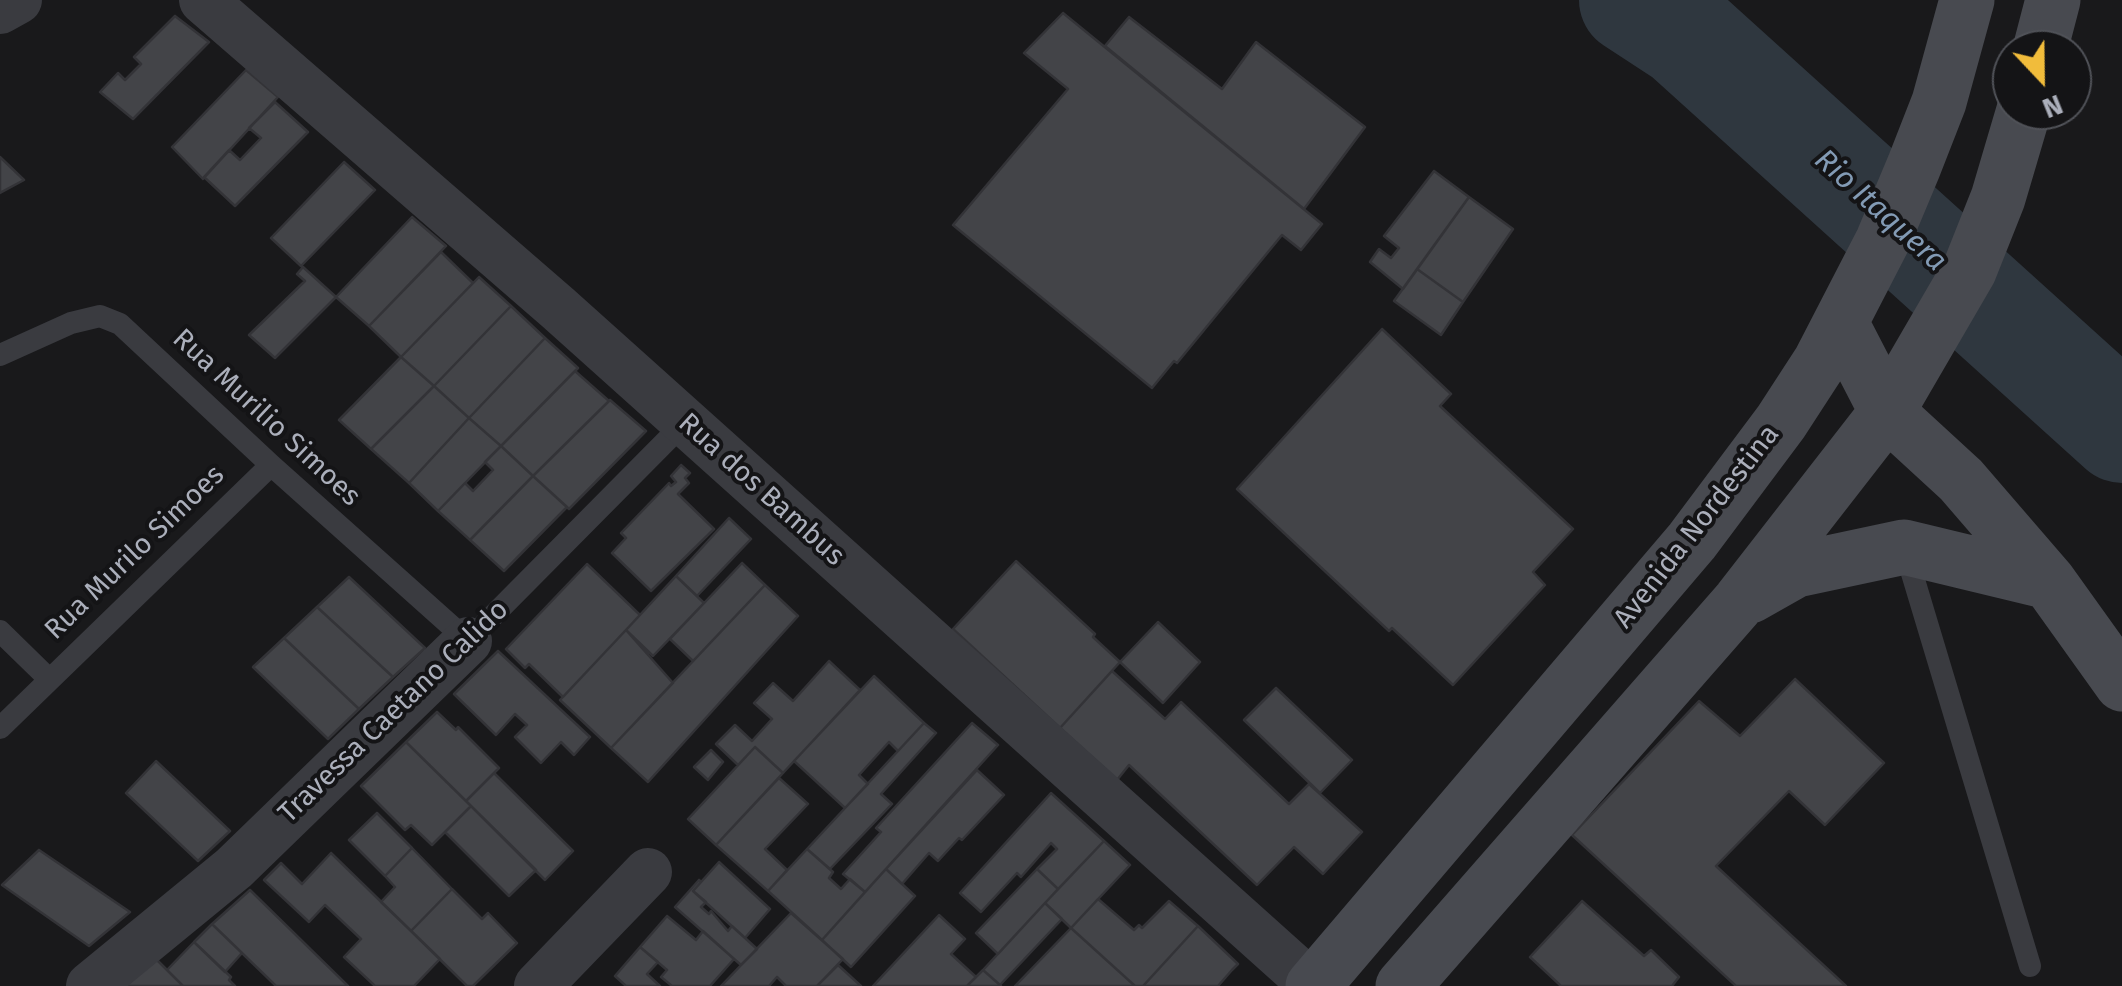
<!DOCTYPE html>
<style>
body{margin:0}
#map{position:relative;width:2122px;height:986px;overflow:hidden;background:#19191b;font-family:"Fira Sans",sans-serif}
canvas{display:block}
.north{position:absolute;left:1992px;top:30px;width:100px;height:100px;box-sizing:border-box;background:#141416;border:2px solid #505258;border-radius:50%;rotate:158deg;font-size:28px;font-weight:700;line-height:40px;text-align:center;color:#abafbb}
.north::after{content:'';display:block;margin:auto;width:35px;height:45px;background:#f1bc3b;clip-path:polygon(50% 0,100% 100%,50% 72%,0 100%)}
</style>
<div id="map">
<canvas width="2122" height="986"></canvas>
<div class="north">N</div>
</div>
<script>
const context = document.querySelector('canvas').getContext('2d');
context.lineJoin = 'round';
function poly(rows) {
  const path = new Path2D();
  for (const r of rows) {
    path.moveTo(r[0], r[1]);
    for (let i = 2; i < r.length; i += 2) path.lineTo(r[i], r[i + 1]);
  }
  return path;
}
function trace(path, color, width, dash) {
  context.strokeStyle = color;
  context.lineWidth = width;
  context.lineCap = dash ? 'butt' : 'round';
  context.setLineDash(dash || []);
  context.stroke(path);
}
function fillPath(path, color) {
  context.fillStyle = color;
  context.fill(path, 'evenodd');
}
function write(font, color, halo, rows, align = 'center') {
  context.font = font + ' "Fira Sans",sans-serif';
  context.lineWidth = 8;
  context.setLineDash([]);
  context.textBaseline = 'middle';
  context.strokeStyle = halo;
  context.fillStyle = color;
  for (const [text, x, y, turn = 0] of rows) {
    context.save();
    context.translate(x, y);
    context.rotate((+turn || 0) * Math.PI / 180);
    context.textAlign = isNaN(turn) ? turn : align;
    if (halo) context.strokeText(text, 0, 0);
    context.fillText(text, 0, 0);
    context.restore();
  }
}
trace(poly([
 [1633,0,1685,34,2122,429]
]), '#2f373f', 108);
const building = poly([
 [1063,13,1322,224,1301,250,1282,235,1177,363,1174,361,1152,388,953,225,1068,89,1024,53,1063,13],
 [175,16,209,42,133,119,100,92,118,73,125,80,141,64,134,57,175,16],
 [1129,17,1222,89,1256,42,1365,127,1304,209,1105,46,1129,17],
 [246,70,278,97,203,179,172,147,246,70],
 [275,102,308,132,235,206,204,177,229,150,240,160,261,138,249,128,275,102],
 [0,157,24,180,0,193,0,157],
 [344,162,375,190,301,266,271,238,344,162],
 [1434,171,1469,197,1403,289,1370,262,1379,249,1391,258,1399,248,1384,236,1434,171],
 [1469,197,1513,229,1463,302,1417,269,1469,197],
 [412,217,446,246,369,326,336,297,412,217],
 [441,252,473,283,401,357,369,326,441,252],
 [303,267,336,297,275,358,249,335,305,281,297,274,303,267],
 [1417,269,1463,302,1441,335,1394,301,1417,269],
 [479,277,511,306,434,386,401,357,479,277],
 [511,306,545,338,469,418,434,386,511,306],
 [1382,329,1451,394,1440,406,1573,529,1533,572,1545,585,1453,685,1392,628,1389,631,1237,489,1382,329],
 [545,338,578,368,501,446,469,418,545,338],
 [401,357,434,386,371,449,339,420,401,357],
 [575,371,609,401,533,476,501,446,575,371],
 [434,386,469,418,409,483,371,449,434,386],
 [610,400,646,431,569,509,533,476,610,400],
 [469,418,501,446,438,511,409,483,469,418],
 [501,446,533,476,470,540,438,511,465,483,473,491,493,470,485,462,501,446],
 [681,465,690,473,685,478,689,483,678,494,714,529,651,591,612,553,626,538,621,533,669,483,671,486,676,482,671,476,681,465],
 [533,476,567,507,504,571,470,540,533,476],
 [729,518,751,539,697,596,676,576,729,518],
 [1016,561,1095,634,1093,637,1120,662,1060,728,953,629,1016,561],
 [742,563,765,585,693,661,670,639,742,563],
 [587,564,640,615,563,697,529,664,525,668,506,649,587,564],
 [676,576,704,603,653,656,626,630,676,576],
 [349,577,425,648,393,677,317,607,349,577],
 [765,585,798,616,648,782,611,748,765,585],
 [317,607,393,677,359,709,284,638,317,607],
 [1158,622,1200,662,1163,703,1120,662,1158,622],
 [626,630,673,683,611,748,560,700,626,630],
 [284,638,359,709,328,739,253,667,284,638],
 [498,651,590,737,574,755,561,742,541,763,515,737,527,725,515,714,496,735,454,694,498,651],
 [829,661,860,690,783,773,755,747,738,765,716,744,735,725,752,741,772,719,754,703,773,683,793,701,829,661],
 [1112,671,1165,719,1181,702,1289,804,1309,784,1362,832,1323,874,1294,847,1257,885,1129,765,1117,780,1060,728,1112,671],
 [874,676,924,723,898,751,889,742,859,775,868,784,845,808,794,761,874,676],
 [1795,679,1884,763,1825,825,1789,791,1716,866,1846,986,1736,986,1572,835,1699,701,1740,736,1795,679],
 [1276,688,1352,760,1320,793,1244,720,1276,688],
 [437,712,456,730,458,727,499,768,466,801,406,742,437,712],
 [924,723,936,733,881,794,892,804,830,869,807,849,924,723],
 [972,723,998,745,865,892,843,874,881,832,876,828,972,723],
 [406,742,471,806,432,845,411,825,405,830,361,786,406,742],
 [755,747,783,773,716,845,688,819,755,747],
 [711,750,723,762,708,780,694,767,711,750],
 [156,761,230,831,198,861,126,793,156,761],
 [977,770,1004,795,962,840,959,838,938,861,929,853,902,884,886,869,977,770],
 [494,773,573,851,545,880,466,801,494,773],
 [779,778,808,804,765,849,787,870,768,891,716,845,779,778],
 [1051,793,1104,841,1058,889,1037,869,1057,849,1051,843,1021,877,1017,873,981,912,960,893,1051,793],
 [471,806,536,870,509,896,445,832,471,806],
 [377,813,412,848,385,876,349,840,377,813],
 [1104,841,1130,865,1071,928,1045,903,1104,841],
 [412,848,452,889,411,931,381,902,395,887,385,876,412,848],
 [807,849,833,872,829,878,841,889,850,879,865,892,822,940,768,891,807,849],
 [39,850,130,912,89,946,2,885,39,850],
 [331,853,440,959,414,986,375,986,344,957,361,939,325,905,309,922,264,880,281,863,302,884,331,853],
 [719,862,770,909,745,938,693,891,719,862],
 [886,869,915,896,851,967,822,940,886,869],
 [1037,869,1058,889,998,954,976,933,1037,869],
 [699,880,701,882,693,891,706,902,701,907,709,914,711,911,728,931,732,926,757,949,741,965,675,907,699,880],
 [452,889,482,919,488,913,517,943,473,986,467,986,411,931,452,889],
 [250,890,348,986,276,986,212,924,250,890],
 [1098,899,1134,930,1139,925,1142,928,1169,901,1198,926,1143,986,1135,986,1071,928,1098,899],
 [1582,901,1644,956,1651,950,1679,977,1672,986,1561,986,1530,957,1582,901],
 [1045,903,1062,919,1000,985,983,970,1045,903],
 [791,913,843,959,817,986,786,986,777,977,769,986,721,986,791,913],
 [939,915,965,939,951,954,976,977,967,986,873,986,939,915],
 [667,916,696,940,703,931,734,959,710,986,672,986,661,977,667,970,640,947,667,916],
 [212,924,242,953,225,972,194,942,212,924],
 [1198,926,1238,964,1232,970,1218,986,1143,986,1198,926],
 [1071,928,1135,986,1015,986,1071,928],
 [194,942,231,977,229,980,235,986,183,986,167,970,194,942],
 [640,947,658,962,647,974,660,986,626,986,615,976,640,947],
 [156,959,183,986,125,986,156,959],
 [838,965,861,986,817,986,838,965],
 [983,970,1000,985,1001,986,967,986,983,970]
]);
fillPath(building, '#434448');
trace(building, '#333337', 2.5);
trace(poly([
 [0,355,71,323,100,316,120,324,271,465,468,641,685,422],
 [1905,550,2030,966],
 [0,631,48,678],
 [0,728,271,465]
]), '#3a3b40', 22);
trace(poly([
 [203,0,558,308,1314,986],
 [0,10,18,0],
 [90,986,234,868,468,641],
 [538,986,648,872]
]), '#3a3b40', 48);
trace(poly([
 [2040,50,2053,0],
 [1841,323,1887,412,1961,480,2049,582,2122,684],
 [1750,596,1796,570,1904,547,2049,582],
 [1313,986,1692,541,1781,422,1820,362,1883,240,1914,166,1939,102,1967,0],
 [1403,986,1740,601,1887,412,1969,271,1998,198,2024,110]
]), '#484a50', 55);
write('28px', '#abafbb', '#141416', [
 ["Rua Murilio Simoes",266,418,43],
 ["Rua dos Bambus",761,490,42],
 ["Avenida Nordestina",1697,527,-52],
 ["Rua Murilo Simoes",135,553,-44],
 ["Travessa Caetano Calido",394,712,-44]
]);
write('italic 30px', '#839bb5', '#141416', [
 ["Rio Itaquera",1880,211,42]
]);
</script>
